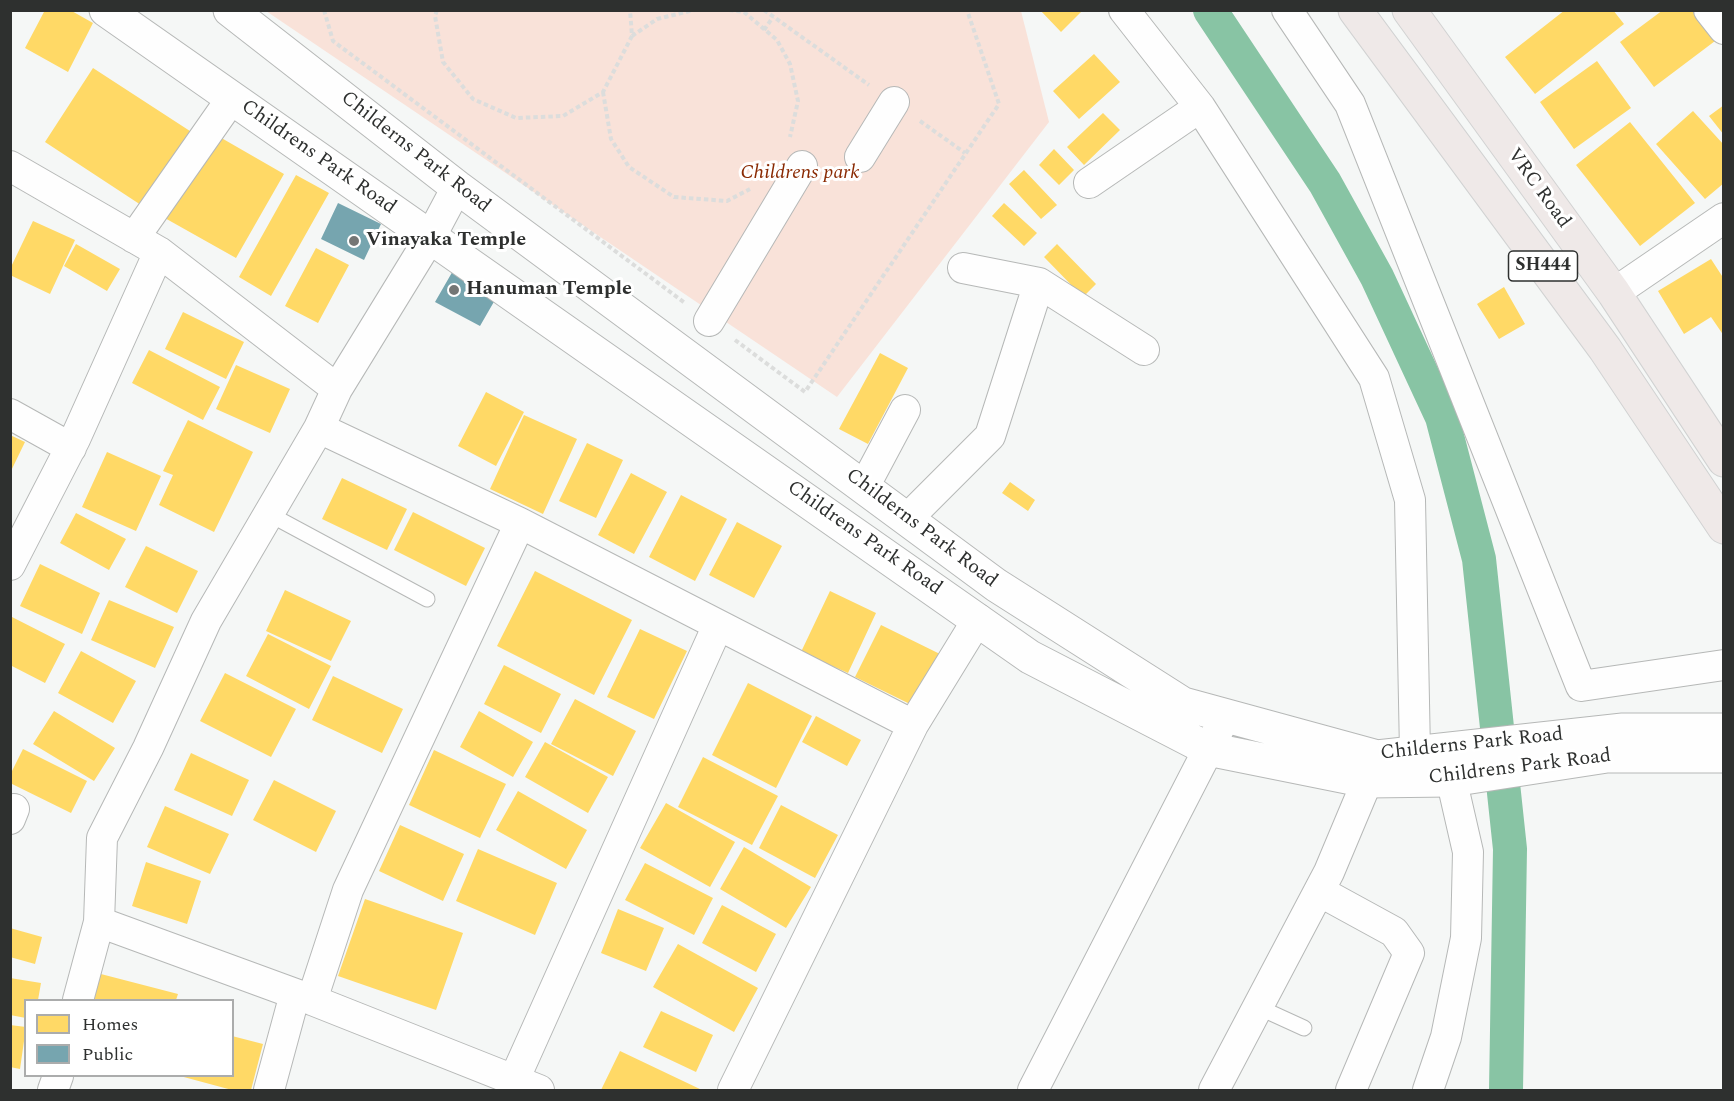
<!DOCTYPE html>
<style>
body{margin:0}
#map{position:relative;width:1734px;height:1101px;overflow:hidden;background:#f5f7f6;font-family:Spectral,serif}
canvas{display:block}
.frame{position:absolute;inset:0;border:12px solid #2e302f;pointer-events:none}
.legend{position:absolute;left:24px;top:999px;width:210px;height:78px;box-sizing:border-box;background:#fff;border:2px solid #abacac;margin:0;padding:8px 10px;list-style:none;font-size:18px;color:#2e302f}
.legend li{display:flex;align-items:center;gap:12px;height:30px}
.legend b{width:30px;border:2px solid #abacac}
</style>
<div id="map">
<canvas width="1734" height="1101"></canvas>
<div class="frame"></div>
<ul class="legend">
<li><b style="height:16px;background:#ffd966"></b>Homes</li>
<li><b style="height:16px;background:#76a5af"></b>Public</li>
</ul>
</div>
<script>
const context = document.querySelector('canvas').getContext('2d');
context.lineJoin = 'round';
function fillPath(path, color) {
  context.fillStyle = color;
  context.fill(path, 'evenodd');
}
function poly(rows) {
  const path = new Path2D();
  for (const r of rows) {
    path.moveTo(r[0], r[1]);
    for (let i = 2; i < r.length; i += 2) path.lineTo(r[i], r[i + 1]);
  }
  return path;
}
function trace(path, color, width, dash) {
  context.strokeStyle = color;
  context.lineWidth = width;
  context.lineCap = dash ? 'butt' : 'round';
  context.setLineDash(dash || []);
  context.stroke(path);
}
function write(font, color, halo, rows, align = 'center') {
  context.font = font + ' Spectral,serif';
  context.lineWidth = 6;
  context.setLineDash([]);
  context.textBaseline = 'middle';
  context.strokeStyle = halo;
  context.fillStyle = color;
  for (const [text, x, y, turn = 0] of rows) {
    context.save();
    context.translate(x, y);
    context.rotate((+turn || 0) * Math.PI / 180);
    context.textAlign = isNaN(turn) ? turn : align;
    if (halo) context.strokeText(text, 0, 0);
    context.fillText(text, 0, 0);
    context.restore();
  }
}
fillPath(poly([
 [266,11,1021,11,1049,122,837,397]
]), '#f9e2d9');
fillPath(poly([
 [45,10,70,10,93,23,68,72,25,48],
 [1040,10,1083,10,1061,32],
 [1565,10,1613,10,1624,24,1535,94,1505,57],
 [1663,10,1698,10,1719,38,1654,87,1620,42],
 [1094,54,1120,82,1079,119,1053,91],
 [1597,61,1631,108,1574,149,1540,102],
 [93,68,193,133,144,207,45,142],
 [1724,105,1724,135,1709,116],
 [1693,111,1724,145,1724,183,1705,199,1656,144],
 [1103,113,1120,130,1084,165,1067,147],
 [1630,122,1695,203,1640,246,1576,165],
 [211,132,284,174,236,258,163,217],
 [1054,149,1074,170,1059,185,1039,165],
 [1024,170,1057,205,1041,219,1009,184],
 [296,175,329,193,271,296,239,277],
 [1004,203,1037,233,1024,246,992,216],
 [33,221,75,240,50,294,10,275,10,269],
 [76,244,120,269,107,291,64,266],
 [1057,244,1096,284,1083,297,1044,257],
 [316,248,349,265,318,323,285,306],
 [1711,259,1724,279,1724,336,1711,317,1684,334,1658,291],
 [1504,287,1525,324,1499,339,1477,304],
 [183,312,244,342,226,379,165,349],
 [149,350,220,387,203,420,132,383],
 [880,353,908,368,868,444,839,429],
 [236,365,290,389,270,433,216,409],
 [486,392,524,412,496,466,458,446],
 [524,415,577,439,543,514,490,489],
 [188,420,253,452,214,532,159,505,173,475,163,471],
 [10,435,25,442,10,473],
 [587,443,623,460,596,518,559,501],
 [107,452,161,476,136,531,82,507],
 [631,473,667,492,634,554,598,535],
 [342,478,407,509,387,550,322,519],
 [1010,482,1035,500,1028,511,1002,493],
 [681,495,727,519,695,581,649,557],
 [413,512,485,548,466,586,394,550],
 [76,513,126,539,109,570,60,543],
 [737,522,782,546,754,598,709,575],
 [146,546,198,571,177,613,125,587],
 [40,564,100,593,82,634,20,606],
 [535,571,632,620,594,695,497,646],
 [285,590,351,621,331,661,266,631],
 [830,591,876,613,848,673,801,652],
 [109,600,174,627,155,668,91,640],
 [12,617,65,644,45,683,10,665],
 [881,625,942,655,916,707,855,677],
 [640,629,687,651,654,719,607,697],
 [268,634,331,666,309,709,246,676],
 [81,651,136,681,113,723,58,693],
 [504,665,561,694,541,733,484,704],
 [225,673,296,709,271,757,200,721],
 [333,676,403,709,382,753,312,720],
 [748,683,812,716,776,788,712,755],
 [575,699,636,731,613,776,551,744],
 [54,711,115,748,94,781,33,744],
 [479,711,533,742,513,777,460,747],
 [816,716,861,740,847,766,802,742],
 [545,742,608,777,588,813,525,777],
 [23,749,87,781,71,813,10,783,10,775],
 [434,750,506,784,480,838,409,805],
 [191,753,249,780,232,816,174,790],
 [703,757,778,796,752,845,678,807],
 [274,780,336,811,316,852,253,820],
 [518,791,587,830,566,869,496,830],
 [666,803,735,842,710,887,640,848],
 [781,805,838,835,815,878,759,848],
 [165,806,229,834,210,874,147,847],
 [400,825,464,854,443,901,379,871],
 [744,847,811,887,786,928,720,889],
 [478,849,557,883,535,935,456,901],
 [146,862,201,881,187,924,132,906],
 [645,863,713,898,694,935,625,900],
 [365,899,463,933,436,1010,338,976],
 [722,905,776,934,756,972,702,943],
 [618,909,664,928,646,971,601,953],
 [10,928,42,937,35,964,10,957],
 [678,944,758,988,734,1032,653,987],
 [97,973,178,994,176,1000,90,1000],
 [10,978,41,983,38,1000,26,1000,26,1018,10,1015],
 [661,1011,713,1035,696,1072,643,1047],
 [10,1025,26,1027,20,1069,10,1067],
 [232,1036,263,1044,251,1090,232,1090,180,1076,232,1076],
 [620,1051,702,1090,601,1090]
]), '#ffd966');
fillPath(poly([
 [338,203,381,224,364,260,321,239],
 [454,269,499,293,480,326,435,302]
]), '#76a5af');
trace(poly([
 [1210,10,1325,183,1377,277,1442,417,1479,559,1510,849,1506,1090]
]), '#88c4a4', 34);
const service = poly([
 [269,514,427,599],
 [1258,1007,1304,1028]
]);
const minor = poly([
 [1124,10,1200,107,1374,378,1410,500,1415,752],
 [1287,10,1350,104,1581,686,1724,665],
 [1709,10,1724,29],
 [860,157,894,102],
 [10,166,159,252],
 [1089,183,1200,107],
 [134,238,232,98],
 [963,268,1039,283,1144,350],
 [1614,293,1724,218],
 [709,321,802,166],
 [10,414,71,448],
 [319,428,520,523,913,725],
 [864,487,905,410],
 [907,519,990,436,1039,283],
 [10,565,75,439,159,252,337,389],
 [10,819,14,809],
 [1319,891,1394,932,1409,953,1351,1090],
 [99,922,312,1000,539,1090],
 [78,1000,99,922,102,838,148,748,206,621,319,428,337,389,431,236,457,187],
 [312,1000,348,890,520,523],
 [514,1080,718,625],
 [53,1090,58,1076],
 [269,1090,295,994],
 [733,1090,913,725,978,619],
 [1033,1090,1226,715],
 [1214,1090,1329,872,1376,760],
 [1428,1090,1446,1037,1466,938,1468,852,1446,756]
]);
const tertiary = poly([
 [106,10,1030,657,1208,749,1367,781,1451,780,1607,756,1724,756],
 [230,10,457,187,996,585,1183,704,1377,757,1623,730,1724,730]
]);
const primary = poly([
 [1355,10,1605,349,1724,527],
 [1409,10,1614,293,1724,460]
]);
trace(service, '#b6b8b7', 17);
trace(minor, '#b6b8b7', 32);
trace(tertiary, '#b6b8b7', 35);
trace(primary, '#d1d2d2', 35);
trace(poly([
 [324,10,333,41,685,303],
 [437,10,435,16,443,62,473,99,516,118,563,116,603,92,632,36,630,10],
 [729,10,744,12,777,40,790,64,798,101,790,137],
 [764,10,869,85],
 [764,30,773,17],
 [632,36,657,19,694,10],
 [603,92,611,139,629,167,674,197,727,201,750,189],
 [920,121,965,153],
 [735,340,805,392,999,104,967,10]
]), '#dcdddc', 4, [4.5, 3]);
trace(service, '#fefefe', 15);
trace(minor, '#fefefe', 30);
trace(tertiary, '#fefefe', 33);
trace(primary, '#efe9e8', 33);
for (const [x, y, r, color] of [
 [354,241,6,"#747675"],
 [454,290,6,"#747675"]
]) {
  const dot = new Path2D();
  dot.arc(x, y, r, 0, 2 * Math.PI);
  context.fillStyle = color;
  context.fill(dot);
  trace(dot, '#fff', 2);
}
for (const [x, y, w] of [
 [1543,266,69]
]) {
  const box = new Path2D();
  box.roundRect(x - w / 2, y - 15, w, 30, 4.5);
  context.fillStyle = '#fff';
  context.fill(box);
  trace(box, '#2e302f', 1.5);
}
write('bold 18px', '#2e302f', null, [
 ["SH444",1543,266]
]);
write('20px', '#2e302f', '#fff', [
 ["Childerns Park Road",415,153,38],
 ["Childrens Park Road",318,158,35],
 ["VRC Road",1538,189,54],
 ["Childerns Park Road",921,529,37],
 ["Childrens Park Road",864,539,35],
 ["Childerns Park Road",1472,745,-6],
 ["Childrens Park Road",1520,768,-7]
]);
write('italic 20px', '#8a2a03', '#fff', [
 ["Childrens park",800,174]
]);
write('bold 20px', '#2e302f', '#fff', [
 ["Vinayaka Temple",366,241],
 ["Hanuman Temple",466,290]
], 'left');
</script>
